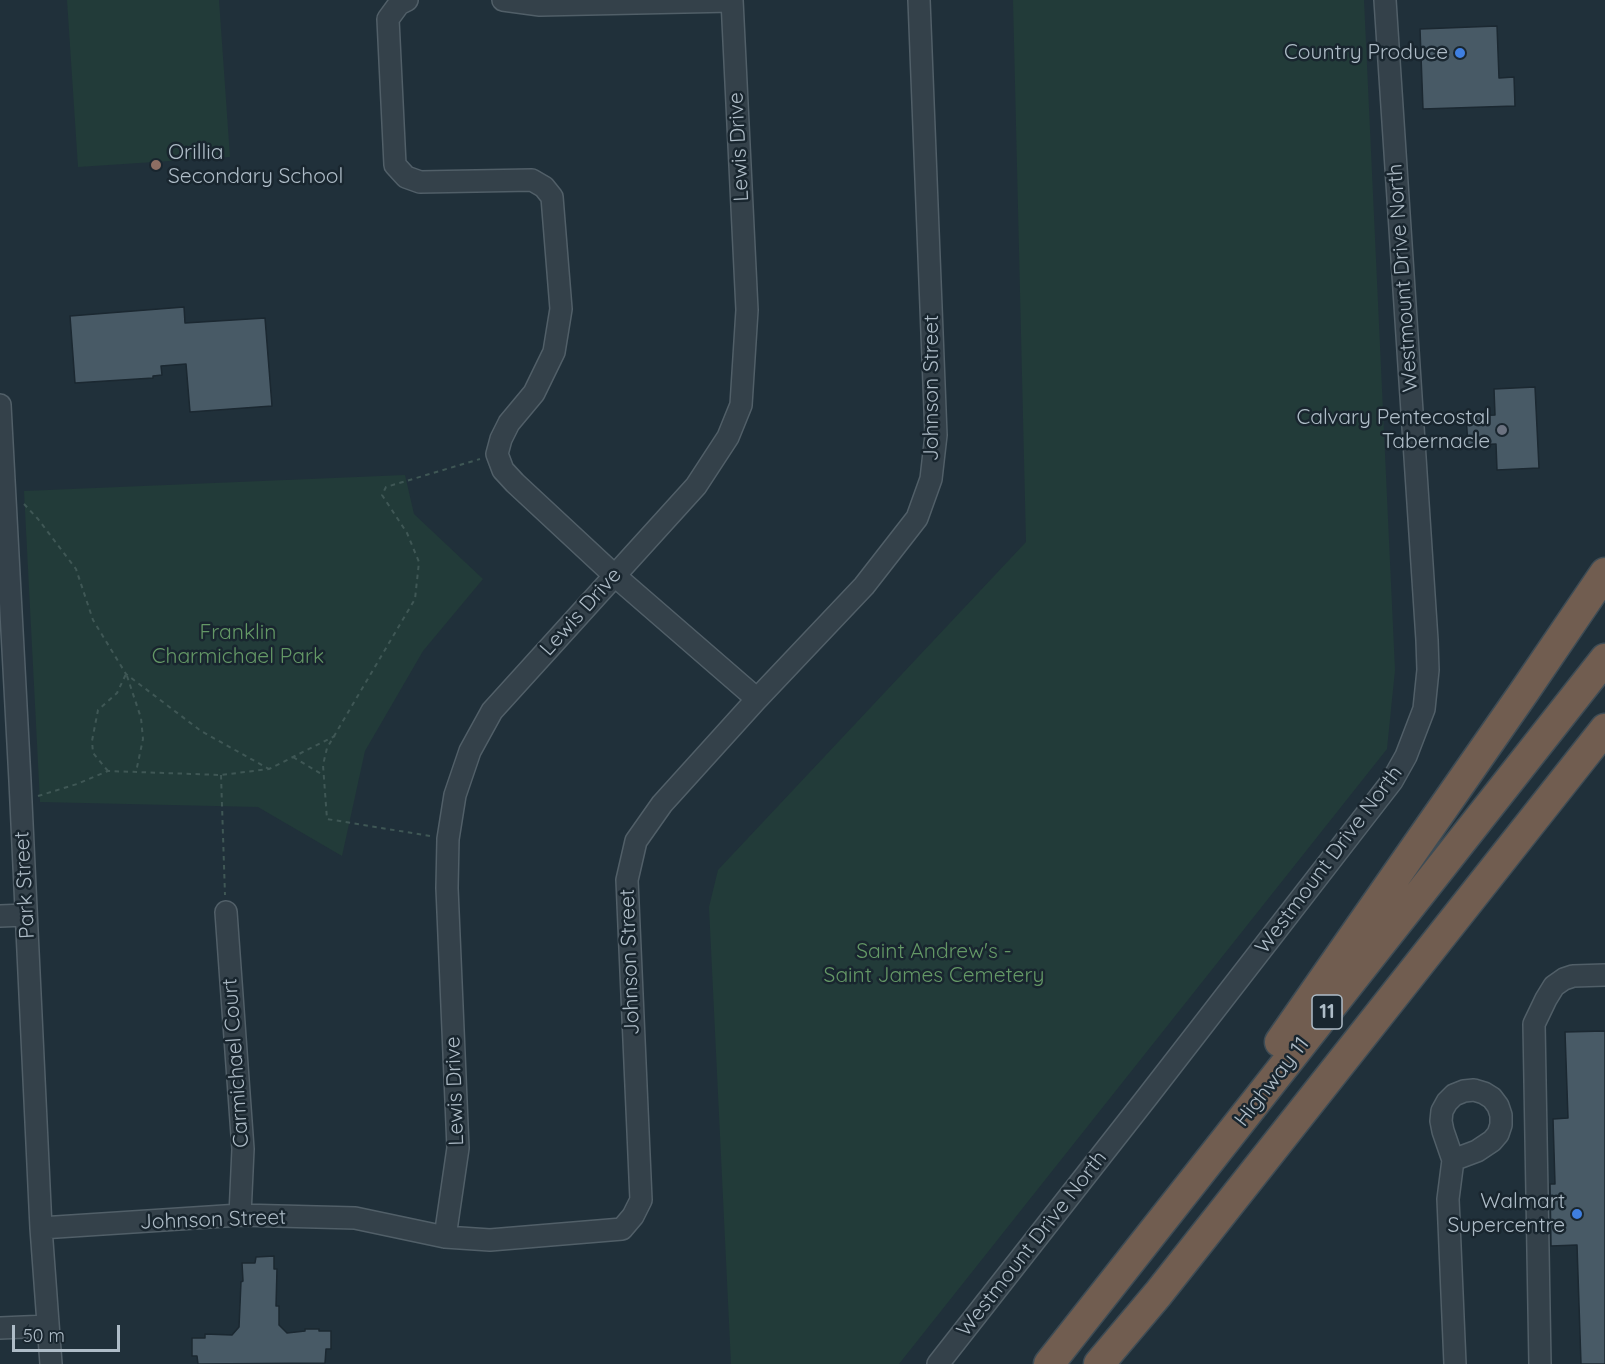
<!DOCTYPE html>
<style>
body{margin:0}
#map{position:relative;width:1605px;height:1364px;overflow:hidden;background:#20303a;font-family:Quicksand,sans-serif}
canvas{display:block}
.scale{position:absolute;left:12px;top:1325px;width:108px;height:27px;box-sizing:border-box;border:3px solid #aebcc7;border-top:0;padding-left:8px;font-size:18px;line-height:21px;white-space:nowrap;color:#aebcc7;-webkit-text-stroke:4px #19262f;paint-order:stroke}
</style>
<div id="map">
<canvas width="1605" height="1364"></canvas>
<div class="scale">50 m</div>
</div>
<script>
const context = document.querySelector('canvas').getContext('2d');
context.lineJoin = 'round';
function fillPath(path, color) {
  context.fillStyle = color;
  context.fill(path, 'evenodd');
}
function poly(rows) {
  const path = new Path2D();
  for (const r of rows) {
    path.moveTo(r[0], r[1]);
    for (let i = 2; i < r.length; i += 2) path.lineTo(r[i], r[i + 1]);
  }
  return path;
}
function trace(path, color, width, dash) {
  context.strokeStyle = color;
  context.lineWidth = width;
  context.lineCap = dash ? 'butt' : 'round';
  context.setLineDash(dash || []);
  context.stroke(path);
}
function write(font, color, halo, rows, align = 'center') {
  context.font = font + ' Quicksand,sans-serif';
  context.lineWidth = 5;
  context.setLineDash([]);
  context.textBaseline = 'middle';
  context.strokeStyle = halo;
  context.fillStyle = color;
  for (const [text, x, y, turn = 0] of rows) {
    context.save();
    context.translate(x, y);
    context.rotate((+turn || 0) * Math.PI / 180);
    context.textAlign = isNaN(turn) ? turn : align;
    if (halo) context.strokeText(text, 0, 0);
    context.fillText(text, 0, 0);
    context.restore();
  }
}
fillPath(poly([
 [67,0,219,0,230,157,78,167],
 [1013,0,1364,0,1395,670,1387,749,899,1364,731,1364,709,907,718,870,1026,542],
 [405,475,414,514,483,579,423,651,365,751,342,856,258,807,40,802,24,491]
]), '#223b39');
const building = poly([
 [1497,26,1499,78,1514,77,1515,106,1423,109,1420,29,1497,26],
 [184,307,185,323,265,318,272,406,190,412,186,364,161,366,162,375,153,376,153,378,75,383,70,316,184,307],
 [1535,387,1539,468,1497,470,1496,444,1468,445,1466,416,1495,415,1494,389,1535,387],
 [1605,1031,1605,1364,1581,1364,1577,1245,1551,1246,1550,1184,1555,1184,1553,1119,1568,1118,1565,1032,1605,1031],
 [274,1256,274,1269,277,1269,276,1306,279,1306,279,1325,287,1333,305,1331,305,1329,319,1329,319,1331,331,1331,331,1349,326,1349,325,1363,198,1364,197,1356,192,1356,192,1338,205,1338,205,1334,232,1335,239,1327,241,1282,243,1281,242,1263,255,1263,256,1257,274,1256]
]);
fillPath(building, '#485a66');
trace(building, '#1b2831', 1.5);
const minor = poly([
 [407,0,399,4,388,19,395,165,406,177,420,182,532,180,544,187,552,197,561,309,554,352,534,393,509,423,501,439,497,454,503,470,515,483,614,575,757,699],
 [503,0,540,5,732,1],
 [0,405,20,781,41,1228,51,1364],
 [226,912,243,1149,240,1215],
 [0,916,26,915],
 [1474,1090,1484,1093,1492,1098,1498,1106,1501,1115,1501,1125,1498,1134,1492,1141,1477,1151,1453,1160,1443,1131,1441,1121,1442,1111,1447,1102,1454,1095,1464,1091,1474,1090],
 [1453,1160,1448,1199,1455,1364],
 [41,1228,240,1215,355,1218,445,1237,490,1240,622,1229,633,1216,641,1200,627,880,636,841,662,804,757,699,864,586,917,518,931,479,936,435,919,0],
 [445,1237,458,1148,447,888,448,839,455,795,470,751,492,711,696,486,728,437,741,405,747,310,732,0],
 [0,1328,48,1326],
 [938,1364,1148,1096,1392,781,1406,756,1424,709,1428,670,1427,640,1385,0],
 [1540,1364,1534,1024,1546,999,1554,986,1564,979,1573,976,1605,975]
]);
const highway = poly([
 [1280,1042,1524,692,1605,573],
 [1049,1364,1605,659],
 [1099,1364,1158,1294,1605,729]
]);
trace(minor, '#515f68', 24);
trace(highway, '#3e4c55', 33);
trace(poly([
 [24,504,38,519,76,569,93,620,126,674,201,731,269,769],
 [127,676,141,718,143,739,136,772],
 [293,757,323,775],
 [108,771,93,753,92,741,98,710,117,693,126,674],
 [221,775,225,895],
 [38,796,77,784,108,771,221,775,269,769,335,736],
 [430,836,327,819,323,765,327,748,415,599,419,562,407,533,382,495,386,487,480,459]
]), '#3f5755', 2, [4.5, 4.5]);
trace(minor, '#34414a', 21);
trace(highway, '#715d50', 30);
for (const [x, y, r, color] of [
 [1460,53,6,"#3f7fe0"],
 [156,165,6,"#8d6e63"],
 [1502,430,6,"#6b7280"],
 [1577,1214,6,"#3f7fe0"]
]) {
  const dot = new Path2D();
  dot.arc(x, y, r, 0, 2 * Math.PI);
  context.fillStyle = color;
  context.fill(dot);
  trace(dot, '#19262f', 2);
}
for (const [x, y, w] of [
 [1327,1012,30]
]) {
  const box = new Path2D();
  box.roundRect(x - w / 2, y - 17, w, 34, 4.5);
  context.fillStyle = '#19262f';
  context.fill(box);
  trace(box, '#aebcc7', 1.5);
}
write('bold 20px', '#aebcc7', null, [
 ["11",1327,1012]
]);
write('21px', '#aebcc7', '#19262f', [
 ["Country Produce",1448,53],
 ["Orillia",168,153,"left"],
 ["Secondary School",168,177,"left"],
 ["Calvary Pentecostal",1490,418],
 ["Tabernacle",1490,442],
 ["Walmart",1565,1202],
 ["Supercentre",1565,1226]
], 'right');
write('21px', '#aebcc7', '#19262f', [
 ["Lewis Drive",739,147,-93],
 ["Westmount Drive North",1403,278,-94],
 ["Johnson Street",932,388,-90],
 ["Lewis Drive",581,612,-48],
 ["Westmount Drive North",1329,860,-53],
 ["Park Street",25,885,-93],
 ["Johnson Street",630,962,-92],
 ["Carmichael Court",236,1063,-94],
 ["Highway 11",1272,1082,-52],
 ["Lewis Drive",455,1091,-92],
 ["Johnson Street",213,1220,-2],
 ["Westmount Drive North",1032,1244,-52]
]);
write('21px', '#649866', '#19262f', [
 ["Franklin",238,633],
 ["Charmichael Park",238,657],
 ["Saint Andrew's -",934,952],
 ["Saint James Cemetery",934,976]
]);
</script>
